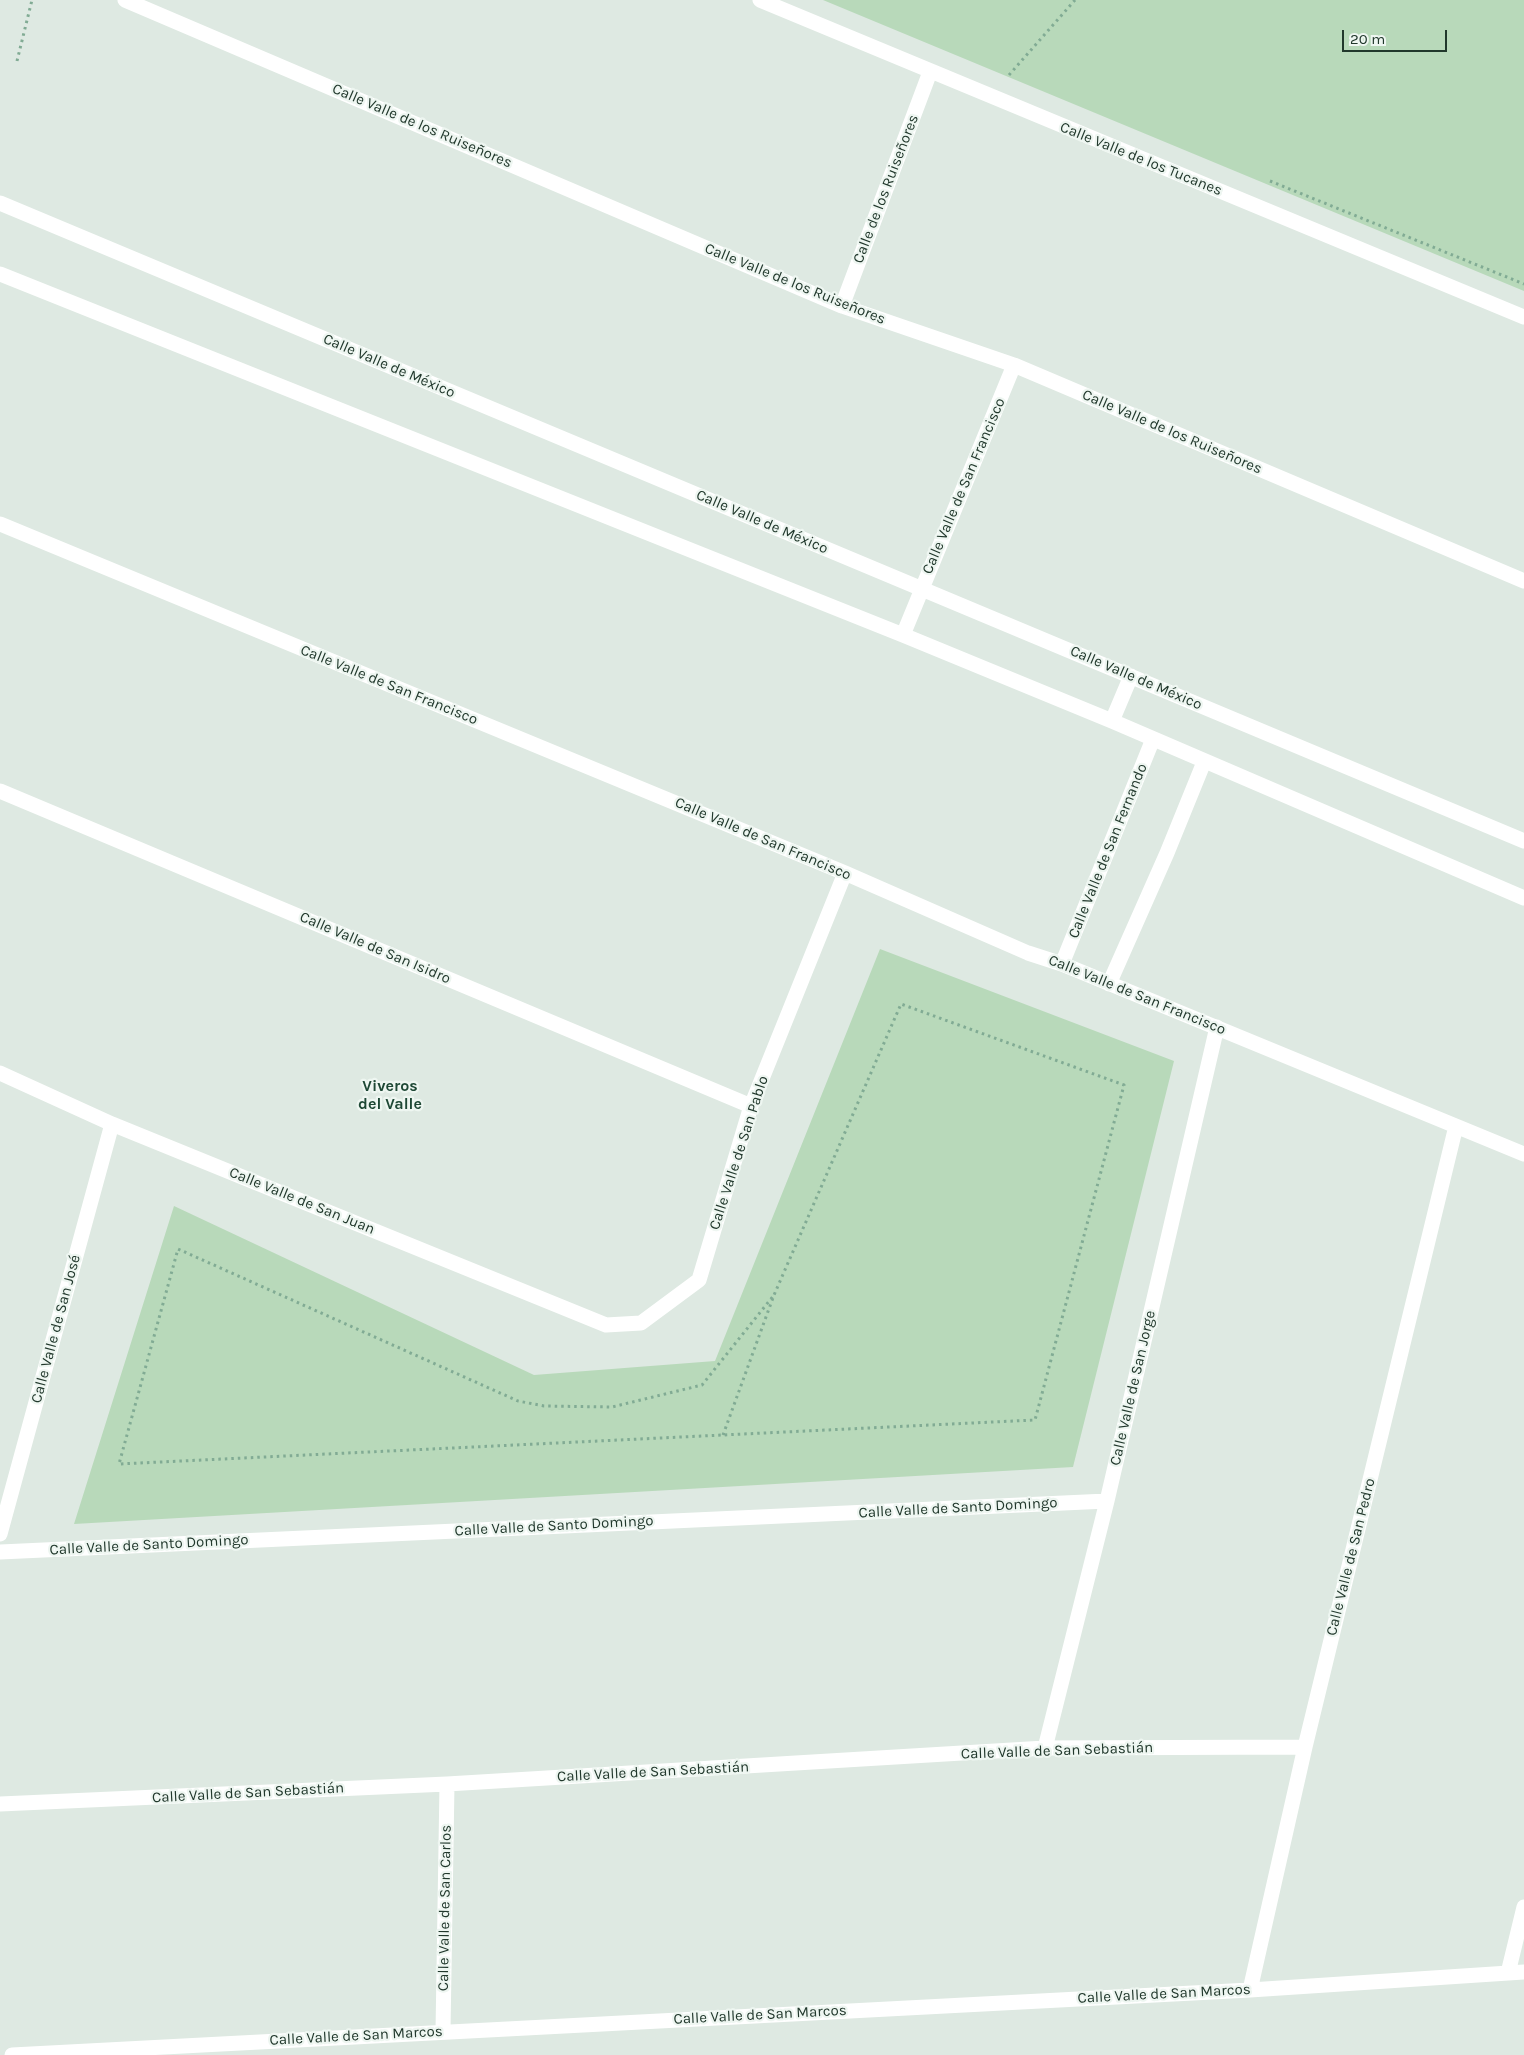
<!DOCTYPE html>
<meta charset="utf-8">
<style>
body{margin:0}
#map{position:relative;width:1524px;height:2055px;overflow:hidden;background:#dee9e2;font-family:Karla,sans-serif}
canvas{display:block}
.scale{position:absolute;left:1342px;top:30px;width:105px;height:22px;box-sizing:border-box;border:2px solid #21382c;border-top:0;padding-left:6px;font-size:15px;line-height:18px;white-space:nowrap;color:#21382c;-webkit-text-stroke:4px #eef6f1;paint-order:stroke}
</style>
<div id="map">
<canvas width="1524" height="2055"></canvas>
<div class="scale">20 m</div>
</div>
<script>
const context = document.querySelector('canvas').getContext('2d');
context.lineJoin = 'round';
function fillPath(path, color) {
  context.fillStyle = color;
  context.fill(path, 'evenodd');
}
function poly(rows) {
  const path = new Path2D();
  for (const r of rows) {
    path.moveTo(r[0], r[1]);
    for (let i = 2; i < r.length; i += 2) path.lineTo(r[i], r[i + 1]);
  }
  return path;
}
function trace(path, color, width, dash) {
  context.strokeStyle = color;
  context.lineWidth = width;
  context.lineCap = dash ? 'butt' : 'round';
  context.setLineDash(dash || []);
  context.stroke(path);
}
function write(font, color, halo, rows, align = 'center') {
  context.font = font + ' Karla,sans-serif';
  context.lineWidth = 4.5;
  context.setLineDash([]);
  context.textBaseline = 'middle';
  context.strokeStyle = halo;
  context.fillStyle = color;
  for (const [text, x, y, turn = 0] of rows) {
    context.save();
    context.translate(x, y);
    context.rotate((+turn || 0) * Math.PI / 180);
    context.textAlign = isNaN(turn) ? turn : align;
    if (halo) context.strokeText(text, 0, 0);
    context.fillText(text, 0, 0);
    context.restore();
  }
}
fillPath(poly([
 [823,0,1524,0,1524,291],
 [880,949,1174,1061,1073,1467,74,1524,174,1206,534,1375,715,1361]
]), '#b8d9ba');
trace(poly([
 [17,61,32,0],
 [1009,75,1075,0],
 [1270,181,1524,284],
 [723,1435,774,1295,901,1004,1124,1085,1035,1420,119,1464,178,1249,518,1401,544,1406,612,1407,702,1385,774,1295]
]), '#81ab94', 3, [2.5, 4]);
trace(poly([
 [125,0,842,306,1014,365,1524,581],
 [760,0,1524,317],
 [0,203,1524,841],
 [0,274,903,635,1112,721,1524,898],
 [842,306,930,72],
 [0,524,845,873,1028,953,1062,964,1524,1154],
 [903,635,1014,365],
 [1112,721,1131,676],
 [0,791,751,1106],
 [1062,964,1153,739],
 [1109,984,1167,853,1204,762],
 [0,1073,112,1124,606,1325,641,1323,699,1280,751,1106,845,873],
 [0,1534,112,1124],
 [0,1552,1107,1501],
 [1045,1748,1107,1501,1217,1027],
 [0,1804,447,1784,1045,1748,1305,1747],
 [1508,1973,1524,1907],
 [1250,1990,1305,1747,1456,1126],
 [443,2031,447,1784],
 [12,2055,1250,1990,1524,1972]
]), '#fff', 15);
write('15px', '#21382c', '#eef6f1', [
 ["Calle Valle de los Ruiseñores",422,126,23],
 ["Calle Valle de los Tucanes",1141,159,22],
 ["Calle de los Ruiseñores",886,189,-69],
 ["Calle Valle de los Ruiseñores",795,284,22],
 ["Calle Valle de México",389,366,23],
 ["Calle Valle de los Ruiseñores",1172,432,23],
 ["Calle Valle de San Francisco",964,486,-67],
 ["Calle Valle de México",762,522,23],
 ["Calle Valle de México",1136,678,23],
 ["Calle Valle de San Francisco",389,685,22],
 ["Calle Valle de San Francisco",763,839,23],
 ["Calle Valle de San Fernando",1108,851,-68],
 ["Calle Valle de San Isidro",375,948,23],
 ["Calle Valle de San Francisco",1137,995,22],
 ["Calle Valle de San Pablo",739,1153,-72],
 ["Calle Valle de San Juan",302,1201,22],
 ["Calle Valle de San José",56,1329,-75],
 ["Calle Valle de San Jorge",1133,1388,-77],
 ["Calle Valle de Santo Domingo",958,1508,-3],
 ["Calle Valle de Santo Domingo",554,1526,-3],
 ["Calle Valle de Santo Domingo",149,1545,-3],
 ["Calle Valle de San Pedro",1351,1557,-76],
 ["Calle Valle de San Sebastián",1057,1751,-2],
 ["Calle Valle de San Sebastián",653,1772,-3],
 ["Calle Valle de San Sebastián",248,1793,-3],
 ["Calle Valle de San Carlos",445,1908,-89],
 ["Calle Valle de San Marcos",1164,1994,-3],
 ["Calle Valle de San Marcos",760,2015,-3],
 ["Calle Valle de San Marcos",356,2036,-3]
]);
write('bold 16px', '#1e4835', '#eef6f1', [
 ["Viveros",390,1086],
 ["del Valle",390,1104]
]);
</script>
